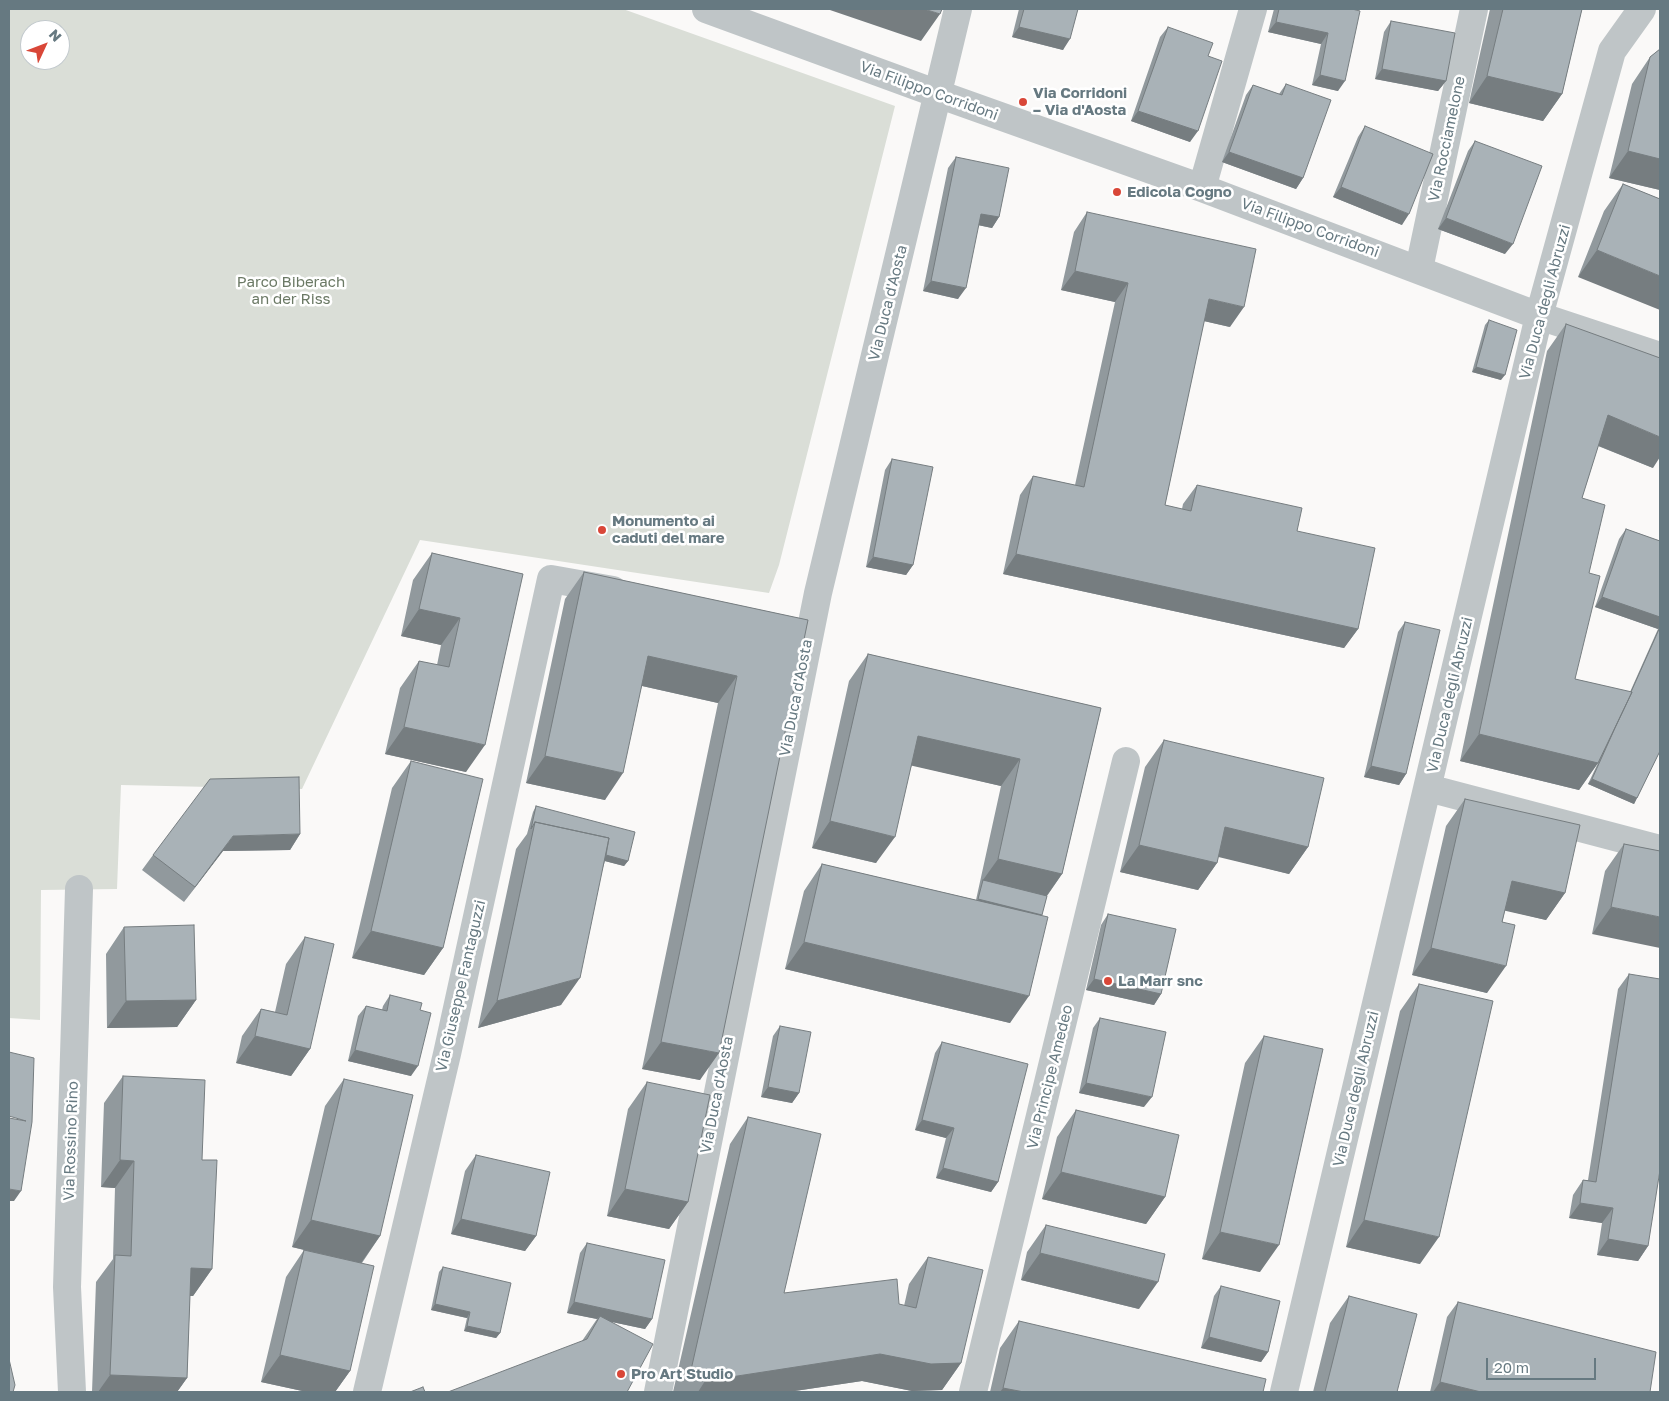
<!DOCTYPE html>
<meta charset="utf-8">
<style>
body{margin:0}
#map{position:relative;width:1669px;height:1401px;overflow:hidden;background:#faf9f8;font-family:"Golos Text",sans-serif}
canvas{display:block}
.frame{position:absolute;inset:0;border:10px solid #667981;pointer-events:none}
.north{position:absolute;left:20px;top:20px;width:50px;height:50px;box-sizing:border-box;background:#fff;border:1px solid #c2c9cd;border-radius:50%;rotate:47deg;font-size:14px;font-weight:700;line-height:20px;text-align:center;color:#667981}
.north::after{content:'';display:block;margin:auto;width:18px;height:22px;background:#d94738;clip-path:polygon(50% 0,100% 100%,50% 72%,0 100%)}
.scale{position:absolute;left:1486px;top:1358px;width:110px;height:22px;box-sizing:border-box;border:2px solid #667981;border-top:0;padding-left:6px;font-size:15px;line-height:18px;white-space:nowrap;color:#667981;-webkit-text-stroke:4px #fff;paint-order:stroke}
</style>
<div id="map">
<canvas width="1669" height="1401"></canvas>
<div class="frame"></div>
<div class="north">N</div>
<div class="scale">20 m</div>
</div>
<script>
const context = document.querySelector('canvas').getContext('2d');
context.lineJoin = 'round';
function fillPath(path, color) {
  context.fillStyle = color;
  context.fill(path, 'evenodd');
}
function poly(rows) {
  const path = new Path2D();
  for (const r of rows) {
    path.moveTo(r[0], r[1]);
    for (let i = 2; i < r.length; i += 2) path.lineTo(r[i], r[i + 1]);
  }
  return path;
}
function trace(path, color, width, dash) {
  context.strokeStyle = color;
  context.lineWidth = width;
  context.lineCap = dash ? 'butt' : 'round';
  context.setLineDash(dash || []);
  context.stroke(path);
}
function write(font, color, halo, rows, align = 'center') {
  context.font = font + ' "Golos Text",sans-serif';
  context.lineWidth = 5;
  context.setLineDash([]);
  context.textBaseline = 'middle';
  context.strokeStyle = halo;
  context.fillStyle = color;
  for (const [text, x, y, turn = 0] of rows) {
    context.save();
    context.translate(x, y);
    context.rotate((+turn || 0) * Math.PI / 180);
    context.textAlign = isNaN(turn) ? turn : align;
    if (halo) context.strokeText(text, 0, 0);
    context.fillText(text, 0, 0);
    context.restore();
  }
}
fillPath(poly([
 [9,9,623,9,895,106,779,565,769,593,420,540,302,789,121,785,117,889,41,890,40,1020,9,1018],
 [30,30,60,30,60,60,30,60]
]), '#daded7');
trace(poly([
 [706,9,938,94,1202,188,1539,316,1660,356],
 [1202,188,1253,9],
 [1419,269,1474,9],
 [1428,788,1660,849],
 [72,1392,67,1287,79,889],
 [367,1392,447,1054,551,579,613,590],
 [658,1392,818,593,958,9],
 [973,1392,1126,761],
 [1284,1392,1539,316,1612,51,1642,9]
]), '#bfc5c7', 28);
fillPath(poly([
 [1019,9,1078,9,1063,50,1012,37],
 [1274,9,1352,9,1338,91,1312,85,1321,44,1268,32],
 [1490,9,1582,9,1562,94,1543,121,1469,103],
 [1391,21,1446,81,1438,91,1375,79,1384,32],
 [1168,27,1208,56,1190,142,1131,121,1160,37],
 [1660,49,1660,190,1609,178,1632,84,1650,57],
 [1286,84,1303,178,1296,189,1222,162,1246,95,1253,85,1279,94],
 [1365,126,1402,225,1333,197,1358,137],
 [1475,141,1505,254,1438,229,1468,151],
 [956,157,999,217,992,228,978,225,958,299,923,291,948,168],
 [1623,184,1660,199,1578,277,1604,211],
 [1087,212,1230,327,1204,321,1165,505,1182,509,1183,504,1197,485,1297,531,1358,629,1344,648,1003,574,1020,495,1033,476,1075,485,1115,302,1061,290,1074,232],
 [1489,320,1501,380,1472,372,1485,325],
 [1566,324,1653,468,1598,446,1582,498,1589,573,1575,679,1630,692,1658,629,1595,607,1619,539,1626,529,1660,541,1660,751,1634,804,1588,784,1598,763,1579,790,1460,761,1547,351],
 [892,459,913,565,906,575,866,567,885,470],
 [432,553,523,574,466,772,385,754,400,688,419,661,437,665,441,645,401,636,413,580],
 [584,572,808,620,700,1080,642,1069,718,703,642,686,605,800,526,783,565,599],
 [1405,622,1406,774,1399,785,1364,777,1398,632],
 [868,654,1101,708,1062,874,1047,896,1010,1023,785,969,804,891,822,864,976,900,1001,786,912,765,876,863,812,848,849,681],
 [1164,740,1308,847,1289,874,1218,856,1217,863,1198,890,1120,872,1145,767],
 [411,761,443,948,424,975,352,958,392,788],
 [1465,799,1565,893,1546,920,1505,910,1487,993,1412,975,1446,826],
 [536,806,628,861,624,866,605,861,561,1005,478,1028,516,849,527,834,533,812],
 [300,834,290,850,223,851,184,902,142,870,153,855],
 [1624,844,1660,851,1592,934,1605,871],
 [1108,914,1161,994,1154,1005,1086,990,1101,925],
 [124,927,196,1000,177,1027,107,1028,106,954],
 [305,937,310,1049,291,1076,236,1063,242,1036,261,1009,275,1012,286,964],
 [1629,974,1648,1246,1638,1261,1597,1255,1602,1223,1569,1218,1573,1195,1583,1180,1588,1180,1618,989],
 [1419,984,1420,1264,1346,1247,1400,1011],
 [390,995,420,1010,411,1076,348,1061,358,1016,366,1006,382,1010,383,1006],
 [1100,1018,1144,1107,1079,1093,1093,1028],
 [780,1026,799,1093,792,1103,761,1097,773,1036],
 [1264,1036,1260,1272,1202,1259,1245,1063],
 [942,1042,998,1182,991,1192,936,1178,946,1138,915,1130,935,1053],
 [123,1076,202,1160,212,1269,193,1296,190,1296,187,1378,177,1392,92,1392,96,1282,113,1259,115,1188,101,1187,104,1103],
 [344,1079,380,1236,362,1263,350,1371,335,1392,307,1392,261,1382,286,1277,304,1250,292,1247,325,1106],
 [647,1082,688,1202,669,1229,607,1216,628,1109],
 [1076,1110,1165,1197,1146,1224,1042,1199,1057,1137],
 [748,1117,784,1293,899,1304,904,1306,909,1284,928,1257,961,1363,942,1390,912,1391,862,1381,788,1392,673,1392,730,1144],
 [476,1155,536,1236,525,1251,451,1234,465,1171],
 [1046,1225,1139,1309,1021,1280,1027,1252],
 [587,1243,652,1319,645,1329,612,1322,627,1392,582,1341,597,1319,567,1313,580,1253],
 [443,1267,500,1333,496,1338,464,1331,467,1318,431,1310,439,1272],
 [1221,1286,1268,1352,1261,1362,1201,1348,1214,1296],
 [1349,1296,1397,1392,1313,1392,1330,1323],
 [1458,1302,1650,1392,1430,1392,1447,1317],
 [1019,1321,1263,1392,990,1392,1000,1348]
]), '#91999d');
fillPath(poly([
 [827,9,924,9,940,14,921,41],
 [1276,22,1328,33,1321,44,1268,32],
 [1019,27,1070,39,1063,50,1012,37],
 [1382,69,1446,81,1438,91,1375,79],
 [1320,75,1345,81,1338,91,1312,85],
 [1487,76,1562,94,1543,121,1469,103],
 [1138,111,1198,131,1190,142,1131,121],
 [1628,151,1660,159,1660,190,1609,178],
 [1229,152,1303,178,1296,189,1222,162],
 [1341,187,1409,214,1402,225,1333,197],
 [981,214,999,217,992,228,973,224],
 [1446,218,1513,244,1505,254,1438,229],
 [1597,250,1660,276,1660,310,1578,277],
 [1075,271,1128,283,1115,302,1061,290],
 [931,281,966,288,958,299,923,291],
 [1209,299,1244,307,1230,327,1195,319],
 [1476,367,1505,375,1501,380,1472,372],
 [1608,415,1660,437,1660,457,1653,468,1589,442],
 [1016,554,1358,629,1344,648,1003,574],
 [873,557,913,565,906,575,866,567],
 [1602,597,1660,617,1660,627,1658,629,1595,607],
 [419,609,460,618,441,645,401,636],
 [648,656,737,676,718,703,629,683],
 [404,727,485,745,466,772,385,754],
 [1479,734,1598,763,1579,790,1460,761],
 [918,736,1020,759,1001,786,900,763],
 [545,756,623,773,605,800,526,783],
 [1371,766,1406,774,1399,785,1364,777],
 [1592,779,1637,798,1634,804,1588,784],
 [830,821,895,837,876,863,812,848],
 [1225,827,1308,847,1289,874,1206,854],
 [300,834,290,850,223,851,184,902,233,836],
 [532,836,628,861,624,866,531,842],
 [1139,845,1217,863,1198,890,1120,872],
 [998,859,1062,874,1043,901,983,880],
 [1512,881,1565,893,1546,920,1493,908],
 [978,899,1042,915,1039,920,975,905],
 [1611,907,1660,917,1660,948,1592,934],
 [371,931,443,948,424,975,352,958],
 [804,942,1029,996,1010,1023,785,969],
 [1431,948,1506,966,1487,993,1412,975],
 [580,978,561,1005,478,1028,497,1001],
 [1094,979,1161,994,1154,1005,1086,990],
 [196,1000,177,1027,107,1028,126,1001],
 [255,1036,310,1049,291,1076,236,1063],
 [661,1042,719,1053,700,1080,642,1069],
 [355,1050,418,1066,411,1076,348,1061],
 [1086,1083,1152,1097,1144,1107,1079,1093],
 [768,1087,799,1093,792,1103,761,1097],
 [922,1120,954,1128,946,1138,915,1130],
 [120,1160,134,1161,115,1188,101,1187],
 [943,1168,998,1182,991,1192,936,1178],
 [1061,1172,1165,1197,1146,1224,1042,1199],
 [9,1189,21,1191,14,1201,9,1201],
 [625,1189,688,1202,669,1229,607,1216],
 [1580,1203,1613,1208,1602,1223,1569,1218],
 [461,1219,536,1236,525,1251,451,1234],
 [311,1220,380,1236,361,1263,292,1247],
 [1364,1220,1439,1237,1420,1264,1346,1247],
 [1220,1232,1279,1245,1260,1272,1202,1259],
 [1608,1239,1648,1246,1638,1261,1597,1255],
 [1040,1253,1158,1282,1139,1309,1021,1280],
 [191,1268,212,1269,193,1296,172,1295],
 [574,1302,652,1319,645,1329,598,1319,600,1316,597,1319,567,1313],
 [435,1304,470,1312,467,1318,431,1310],
 [467,1326,500,1333,496,1338,464,1331],
 [1209,1337,1268,1352,1261,1362,1201,1348],
 [880,1354,961,1363,942,1390,912,1391,862,1381,788,1392,698,1392,705,1381],
 [280,1355,350,1371,335,1392,307,1392,261,1382],
 [110,1375,187,1378,177,1392,98,1392],
 [1440,1382,1481,1392,1433,1392],
 [1003,1388,1024,1392,1000,1392]
]), '#767d80');
const building = poly([
 [924,9,942,9,940,14,924,9],
 [1024,9,1078,9,1070,39,1019,27,1024,9],
 [1279,9,1352,9,1360,11,1345,81,1320,75,1328,33,1276,22,1279,9],
 [1503,9,1582,9,1562,94,1487,76,1503,9],
 [1391,21,1455,33,1446,81,1382,69,1391,21],
 [1168,27,1213,43,1208,56,1222,61,1198,131,1138,111,1168,27],
 [1660,49,1660,159,1628,151,1650,57,1660,49],
 [1286,84,1331,100,1303,178,1229,152,1253,85,1282,95,1286,84],
 [1365,126,1433,154,1409,214,1341,187,1365,126],
 [1475,141,1542,166,1513,244,1446,218,1475,141],
 [956,157,1009,168,999,217,981,214,966,288,931,281,956,157],
 [1623,184,1660,199,1660,276,1597,250,1623,184],
 [1087,212,1256,249,1244,307,1209,299,1165,505,1191,511,1197,485,1302,508,1297,531,1375,548,1358,629,1016,554,1033,476,1084,487,1128,283,1075,271,1087,212],
 [1489,320,1517,330,1505,375,1476,367,1489,320],
 [1566,324,1660,358,1660,437,1608,415,1582,498,1605,505,1589,573,1600,576,1575,679,1632,692,1598,763,1479,734,1566,324],
 [892,459,933,467,913,565,873,557,892,459],
 [1626,529,1660,541,1660,617,1602,597,1626,529],
 [432,553,523,574,485,745,404,727,419,661,449,667,460,618,419,609,432,553],
 [584,572,808,620,719,1053,661,1042,737,676,648,656,623,773,545,756,584,572],
 [1405,622,1440,630,1406,774,1371,766,1405,622],
 [1660,627,1660,751,1637,798,1592,779,1615,728,1632,692,1631,692,1660,627],
 [868,654,1101,708,1062,874,998,859,1020,759,918,736,895,837,830,821,868,654],
 [1164,740,1324,778,1308,847,1225,827,1217,863,1139,845,1164,740],
 [411,761,483,779,443,948,371,931,411,761],
 [299,777,300,834,233,836,195,887,153,855,210,779,299,777],
 [1465,799,1580,825,1565,893,1512,881,1502,922,1515,925,1506,966,1431,948,1465,799],
 [536,806,635,832,628,861,606,855,609,838,535,822,531,829,536,806],
 [535,822,609,838,580,978,497,1001,535,822],
 [1624,844,1660,851,1660,917,1611,907,1624,844],
 [822,864,1048,917,1029,996,804,942,822,864],
 [983,880,1047,896,1042,915,978,899,983,880],
 [1108,914,1176,929,1161,994,1094,979,1108,914],
 [194,925,196,1000,126,1001,124,927,194,925],
 [305,937,334,944,310,1049,255,1036,261,1009,287,1015,305,937],
 [1629,974,1660,979,1660,1170,1648,1246,1608,1239,1613,1208,1580,1203,1583,1180,1596,1182,1629,974],
 [1419,984,1493,1001,1439,1237,1364,1220,1419,984],
 [390,995,422,1003,420,1010,431,1013,418,1066,355,1050,366,1006,387,1011,390,995],
 [1100,1018,1166,1032,1152,1097,1086,1083,1100,1018],
 [780,1026,811,1032,799,1093,768,1087,780,1026],
 [1264,1036,1323,1049,1279,1245,1220,1232,1264,1036],
 [942,1042,1028,1064,998,1182,943,1168,954,1128,922,1120,942,1042],
 [9,1052,34,1058,32,1122,21,1191,9,1189,9,1118,26,1121,9,1116,9,1052],
 [123,1076,205,1080,202,1160,217,1160,212,1269,191,1268,187,1378,110,1375,115,1255,131,1256,134,1161,120,1160,123,1076],
 [344,1079,413,1095,380,1236,311,1220,344,1079],
 [647,1082,710,1095,688,1202,625,1189,647,1082],
 [1076,1110,1179,1135,1165,1197,1061,1172,1076,1110],
 [748,1117,821,1134,784,1293,897,1279,899,1304,916,1308,928,1257,983,1270,961,1363,931,1364,880,1354,705,1381,691,1370,748,1117],
 [476,1155,550,1172,536,1236,461,1219,476,1155],
 [1046,1225,1165,1254,1158,1282,1040,1253,1046,1225],
 [587,1243,665,1260,652,1319,574,1302,587,1243],
 [304,1250,374,1266,350,1371,280,1355,304,1250],
 [443,1267,511,1283,500,1333,467,1326,470,1312,435,1304,443,1267],
 [1221,1286,1280,1301,1268,1352,1209,1337,1221,1286],
 [1349,1296,1417,1314,1397,1392,1325,1392,1349,1296],
 [1458,1302,1656,1352,1650,1392,1481,1392,1440,1382,1458,1302],
 [600,1316,653,1344,627,1392,448,1392,587,1339,600,1316],
 [1019,1321,1266,1379,1263,1392,1024,1392,1003,1388,1019,1321],
 [9,1359,15,1385,13,1392,9,1392,9,1359],
 [423,1387,425,1392,410,1392,423,1387]
]);
fillPath(building, '#a9b2b7');
trace(building, '#767d80', 1);
for (const [x, y, r, color] of [
 [1023,102,5,"#d94738"],
 [1117,192,5,"#d94738"],
 [602,530,5,"#d94738"],
 [1108,981,5,"#d94738"],
 [621,1374,5,"#d94738"]
]) {
  const dot = new Path2D();
  dot.arc(x, y, r, 0, 2 * Math.PI);
  context.fillStyle = color;
  context.fill(dot);
  trace(dot, '#fff', 2);
}
write('15px', '#667981', '#fff', [
 ["Via Filippo Corridoni",929,91,20],
 ["Via Rocciamelone",1447,139,-78],
 ["Via Filippo Corridoni",1310,228,20],
 ["Via Duca degli Abruzzi",1545,302,-75],
 ["Via Duca d'Aosta",888,303,-76],
 ["Via Duca degli Abruzzi",1450,695,-77],
 ["Via Duca d'Aosta",796,698,-79],
 ["Via Giuseppe Fantaguzzi",461,986,-77],
 ["Via Principe Amedeo",1050,1077,-76],
 ["Via Duca degli Abruzzi",1356,1089,-77],
 ["Via Duca d'Aosta",717,1095,-79],
 ["Via Rossino Rino",71,1141,-88]
]);
write('bold 15px', '#667981', '#fff', [
 ["Via Corridoni",1033,93],
 ["– Via d'Aosta",1033,110],
 ["Edicola Cogno",1127,192],
 ["Monumento ai",612,521],
 ["caduti del mare",612,538],
 ["La Marr snc",1118,981],
 ["Pro Art Studio",631,1374]
], 'left');
write('15px', '#6b7965', '#fff', [
 ["Parco Biberach",291,282],
 ["an der Riss",291,299]
]);
</script>
